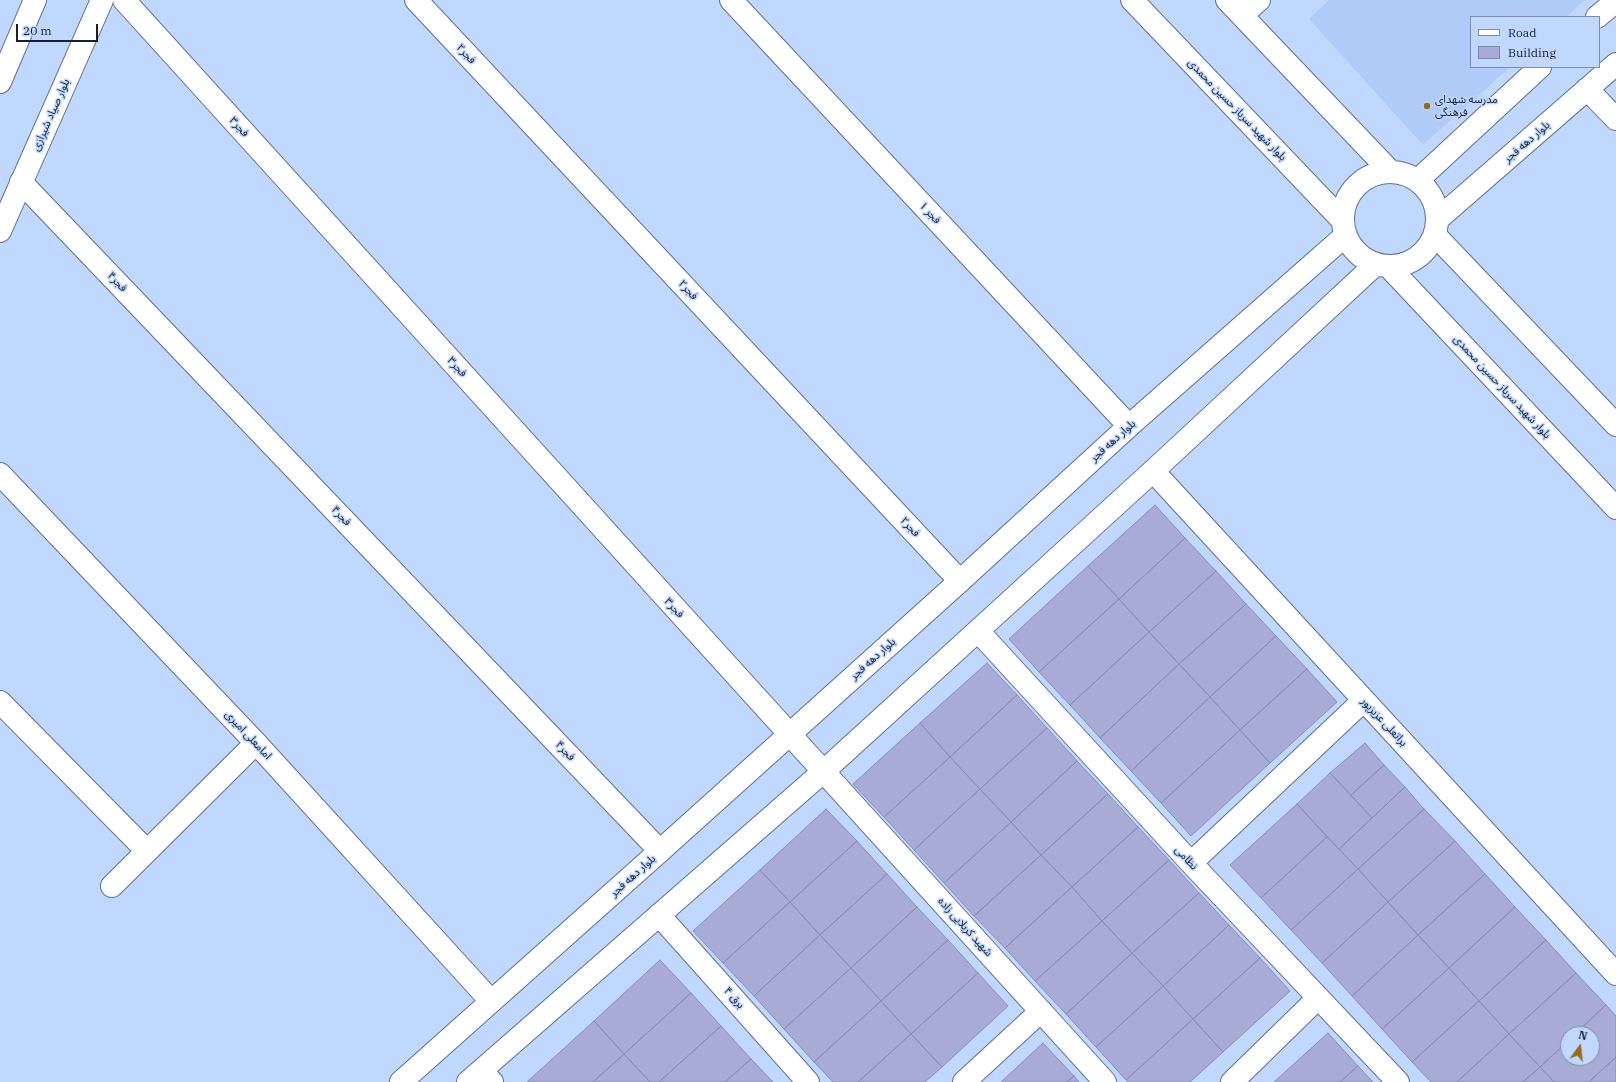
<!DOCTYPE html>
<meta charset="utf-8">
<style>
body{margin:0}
#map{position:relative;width:1616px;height:1082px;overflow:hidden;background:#c0d7fe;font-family:"IBM Plex Serif",serif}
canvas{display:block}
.legend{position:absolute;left:1470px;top:16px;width:130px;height:52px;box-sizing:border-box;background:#c0d7fe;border:1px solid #7c8daa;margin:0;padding:5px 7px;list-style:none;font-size:12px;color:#161f2d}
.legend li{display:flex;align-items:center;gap:8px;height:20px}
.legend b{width:20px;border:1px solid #7c8daa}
.north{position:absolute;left:1560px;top:1026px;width:40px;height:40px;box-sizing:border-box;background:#c0d7fe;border:1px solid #7c8daa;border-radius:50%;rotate:15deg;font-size:11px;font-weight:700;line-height:16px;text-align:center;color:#161f2d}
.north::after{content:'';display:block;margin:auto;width:14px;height:18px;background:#946c15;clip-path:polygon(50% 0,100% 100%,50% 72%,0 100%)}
.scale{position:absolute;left:16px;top:24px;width:82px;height:18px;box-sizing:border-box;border:2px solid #161f2d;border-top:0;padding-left:5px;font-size:12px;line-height:14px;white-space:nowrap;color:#161f2d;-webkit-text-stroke:3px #c0d7fe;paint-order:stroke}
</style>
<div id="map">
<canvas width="1616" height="1082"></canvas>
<ul class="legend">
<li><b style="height:5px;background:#fff"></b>Road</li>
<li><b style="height:11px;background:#a8abd5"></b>Building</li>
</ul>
<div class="north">N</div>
<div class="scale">20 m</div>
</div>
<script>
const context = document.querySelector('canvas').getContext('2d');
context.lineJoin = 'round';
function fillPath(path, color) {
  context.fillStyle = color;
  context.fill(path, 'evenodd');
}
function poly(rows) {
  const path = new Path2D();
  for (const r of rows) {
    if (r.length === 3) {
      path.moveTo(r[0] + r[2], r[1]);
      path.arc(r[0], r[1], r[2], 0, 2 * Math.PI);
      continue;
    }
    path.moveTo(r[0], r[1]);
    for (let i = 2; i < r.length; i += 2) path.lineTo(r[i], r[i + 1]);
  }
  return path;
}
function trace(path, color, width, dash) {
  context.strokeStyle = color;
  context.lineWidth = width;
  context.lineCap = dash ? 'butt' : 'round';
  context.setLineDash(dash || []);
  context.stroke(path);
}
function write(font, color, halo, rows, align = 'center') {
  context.font = font + ' "IBM Plex Serif","Noto Sans Arabic",serif';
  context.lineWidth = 3;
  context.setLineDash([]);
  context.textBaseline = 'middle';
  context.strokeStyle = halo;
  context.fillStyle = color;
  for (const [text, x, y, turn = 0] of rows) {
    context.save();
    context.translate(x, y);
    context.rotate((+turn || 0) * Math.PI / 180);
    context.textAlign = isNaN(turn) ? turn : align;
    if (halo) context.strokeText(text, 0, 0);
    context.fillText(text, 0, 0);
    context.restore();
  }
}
fillPath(poly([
 [1329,0,1585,0,1566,17,1471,17,1471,67,1510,67,1423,145,1309,19]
]), '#b1cbf9');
const building = poly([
 [1155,505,1185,538,1119,599,1088,566,1155,505],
 [1185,538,1216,571,1149,632,1119,599,1185,538],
 [1088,566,1119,599,1039,672,1009,639,1088,566],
 [1216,571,1246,604,1179,664,1149,632,1216,571],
 [1119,599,1149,632,1070,705,1039,672,1119,599],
 [1246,604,1276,636,1210,697,1179,664,1246,604],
 [1149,632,1179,664,1100,738,1070,705,1149,632],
 [1276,636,1307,669,1240,730,1210,697,1276,636],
 [987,663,1017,695,950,757,920,723,987,663],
 [1179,664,1210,697,1131,771,1100,738,1179,664],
 [1307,669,1337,702,1270,763,1240,730,1307,669],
 [1017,695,1047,728,980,789,950,757,1017,695],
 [1210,697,1240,730,1161,803,1131,771,1210,697],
 [920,723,950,757,884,817,853,784,920,723],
 [1047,728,1077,761,1011,822,980,789,1047,728],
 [1240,730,1270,763,1191,836,1161,803,1240,730],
 [1365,743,1384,765,1351,795,1330,773,1365,743],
 [950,757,980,789,914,850,884,817,950,757],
 [1077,761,1108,794,1041,855,1011,822,1077,761],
 [1384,765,1405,787,1372,818,1351,795,1384,765],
 [1330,773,1372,818,1339,849,1297,804,1330,773],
 [1405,787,1424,809,1358,869,1339,849,1405,787],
 [980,789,1011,822,944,883,914,850,980,789],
 [1108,794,1138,827,1072,887,1041,855,1108,794],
 [1297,804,1327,837,1261,898,1230,865,1297,804],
 [826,809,857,841,790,902,760,870,826,809],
 [1424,809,1455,841,1388,902,1358,869,1424,809],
 [1011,822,1041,855,974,916,944,883,1011,822],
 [1138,827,1169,860,1102,921,1072,887,1138,827],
 [1327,837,1358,869,1291,930,1261,898,1327,837],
 [857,841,887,874,820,935,790,902,857,841],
 [1455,841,1485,874,1418,935,1388,902,1455,841],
 [1041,855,1072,887,1005,948,974,916,1041,855],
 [1169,860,1199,893,1132,953,1102,921,1169,860],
 [1358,869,1388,902,1322,963,1291,930,1358,869],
 [760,870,790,902,723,963,693,931,760,870],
 [887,874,917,907,851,968,820,935,887,874],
 [1485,874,1515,907,1449,968,1418,935,1485,874],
 [1072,887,1102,921,1035,981,1005,948,1072,887],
 [1199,893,1229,925,1163,986,1132,953,1199,893],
 [790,902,820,935,754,996,723,963,790,902],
 [1388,902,1418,935,1352,996,1322,963,1388,902],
 [917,907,948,940,881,1001,851,968,917,907],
 [1515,907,1546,940,1479,1001,1449,968,1515,907],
 [1102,921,1132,953,1066,1014,1035,981,1102,921],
 [1229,925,1260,958,1193,1019,1163,986,1229,925],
 [820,935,851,968,784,1029,754,996,820,935],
 [1418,935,1449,968,1382,1029,1352,996,1418,935],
 [948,940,978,973,911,1034,881,1001,948,940],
 [1546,940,1576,973,1509,1034,1479,1001,1546,940],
 [1132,953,1163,986,1096,1047,1066,1014,1132,953],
 [1260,958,1290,991,1223,1052,1193,1019,1260,958],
 [660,960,691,993,624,1054,594,1021,660,960],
 [851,968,881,1001,814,1062,784,1029,851,968],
 [1449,968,1479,1001,1412,1062,1382,1029,1449,968],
 [978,973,1008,1006,942,1067,911,1034,978,973],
 [1576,973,1606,1005,1575,1034,1568,1034,1568,1041,1540,1067,1509,1034,1576,973],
 [1163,986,1193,1019,1126,1080,1096,1047,1163,986],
 [691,993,721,1026,659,1082,650,1082,624,1054,691,993],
 [881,1001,911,1034,858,1082,833,1082,814,1062,881,1001],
 [1479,1001,1509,1034,1457,1082,1431,1082,1412,1062,1479,1001],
 [1606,1005,1616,1016,1616,1057,1589,1082,1554,1082,1540,1067,1568,1041,1568,1058,1592,1058,1592,1034,1575,1034,1606,1005],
 [1193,1019,1223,1052,1190,1082,1128,1082,1126,1080,1193,1019],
 [594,1021,624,1054,593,1082,527,1082,594,1021],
 [721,1026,751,1059,725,1082,659,1082,721,1026],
 [1328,1033,1358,1066,1340,1082,1274,1082,1328,1033],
 [911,1034,942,1067,925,1082,858,1082,911,1034],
 [1509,1034,1540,1067,1523,1082,1457,1082,1509,1034],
 [1043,1043,1074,1076,1067,1082,1001,1082,1043,1043],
 [624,1054,650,1082,593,1082,624,1054],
 [1616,1057,1616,1082,1589,1082,1616,1057],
 [751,1059,773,1082,725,1082,751,1059],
 [1358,1066,1373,1082,1340,1082,1358,1066],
 [1540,1067,1554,1082,1523,1082,1540,1067],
 [1074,1076,1079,1082,1067,1082,1074,1076]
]);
fillPath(building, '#a8abd5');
trace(building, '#8b8db6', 1);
const street = poly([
 [124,0,1105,1082],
 [416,0,960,581],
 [731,0,1129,426],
 [1242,15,1259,0],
 [1587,89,1616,119],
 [21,182,660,851],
 [1153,471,1616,974],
 [0,474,256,743,491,1001],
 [978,631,1191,863,1398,1082],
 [0,702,147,851],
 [1191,863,1364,700],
 [112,886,256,743],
 [659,915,808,1082],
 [481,1071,492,1082],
 [964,1082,1041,1011],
 [1232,1082,1318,998]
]);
const secondary = poly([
 [1132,0,1342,220],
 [1227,0,1390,171],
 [1597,17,1616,1],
 [0,82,35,0],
 [1390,219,47],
 [1418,180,1540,67],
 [1438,219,1616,64],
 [0,231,102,0],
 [1435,235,1616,425],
 [1388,266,1616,508],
 [401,1082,660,851,960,581,1129,426,1346,235],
 [468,1082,824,771,1153,471,1376,264]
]);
trace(street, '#5c7093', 24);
trace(secondary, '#5c7093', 24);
trace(street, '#fff', 22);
trace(secondary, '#fff', 22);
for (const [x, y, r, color] of [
 [1427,106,4,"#946c15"]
]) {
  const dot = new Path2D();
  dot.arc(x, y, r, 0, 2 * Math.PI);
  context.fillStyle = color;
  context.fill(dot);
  trace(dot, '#c0d7fe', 1.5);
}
write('11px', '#161f2d', '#c0d7fe', [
 ["فجر۲",466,54,47],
 ["بلوار شهید سرباز حسین محمدی",1237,110,46],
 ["بلوار صیاد شیرازی",51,115,-66],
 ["فجر۳",239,127,48],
 ["بلوار دهه فجر",1527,142,-41],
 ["فجر ۱",930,213,47],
 ["فجر۴",117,282,46],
 ["فجر۲",688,290,47],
 ["فجر۳",457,367,48],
 ["بلوار شهید سرباز حسین محمدی",1502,387,47],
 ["بلوار دهه فجر",1113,441,-42],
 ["فجر۴",341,516,46],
 ["فجر۲",910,527,47],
 ["فجر۳",674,608,48],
 ["بلوار دهه فجر",873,659,-42],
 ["براتعلی عزیزپور",1384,722,47],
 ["امامعلی امیری",248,735,47],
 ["فجر۴",565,751,46],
 ["نظامی",1186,858,47],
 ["بلوار دهه فجر",633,876,-42],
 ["شهید کربلایی زاده",965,927,48],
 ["برق ۴",734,998,48]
]);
write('11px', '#161f2d', '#c0d7fe', [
 ["مدرسه شهدای",1435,100],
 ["فرهنگی",1435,113]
], 'left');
</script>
